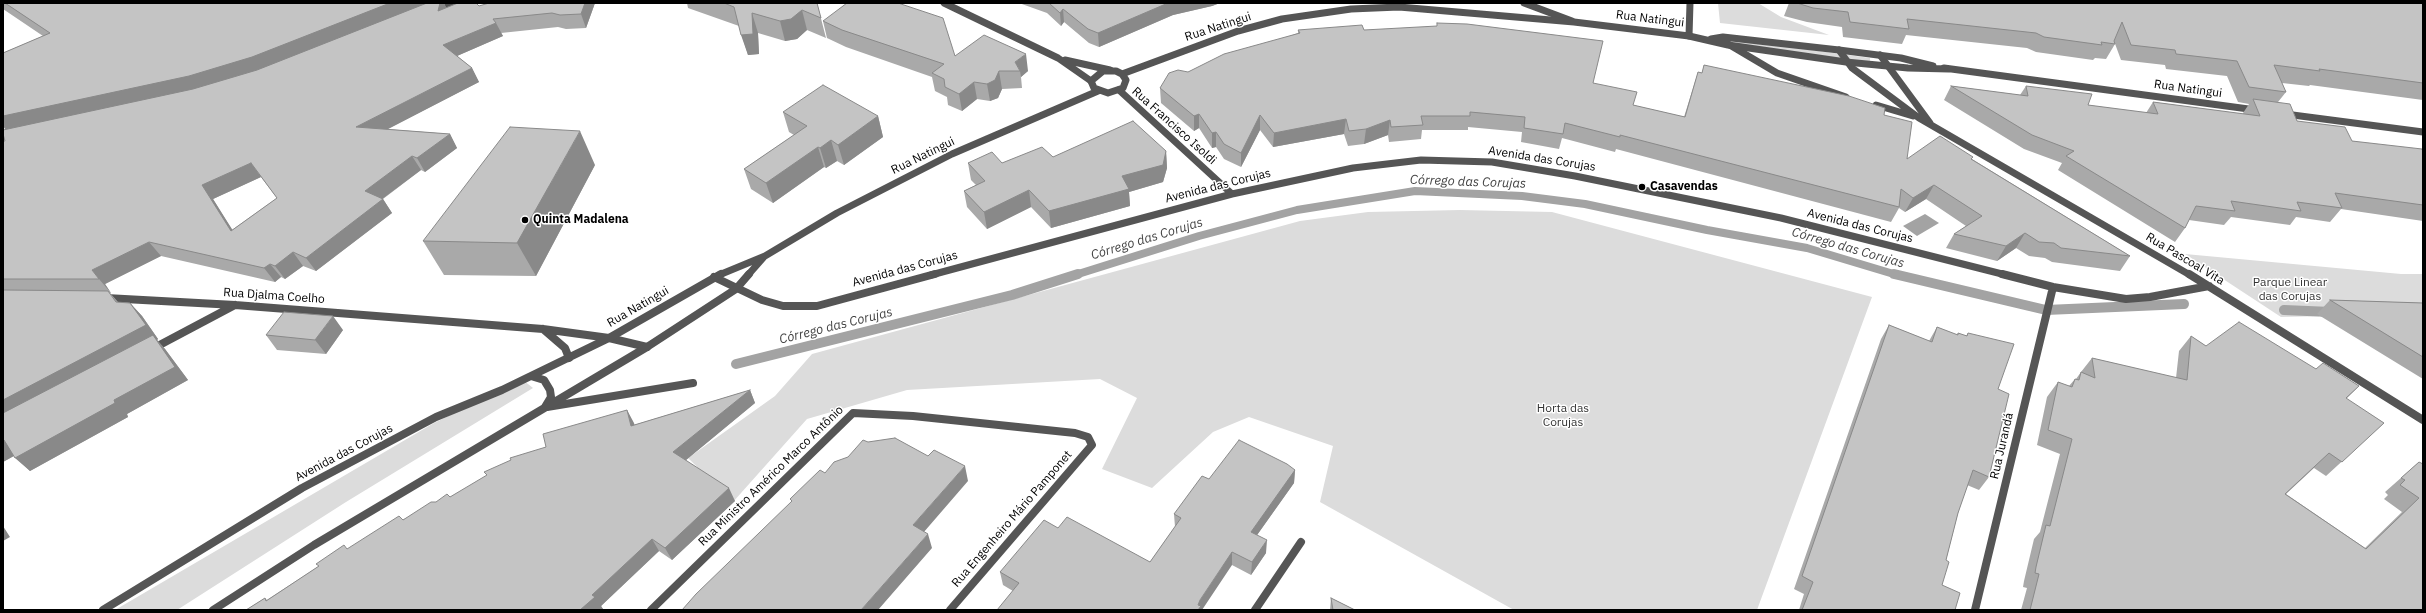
<!DOCTYPE html>
<meta charset="utf-8">
<style>
body{margin:0}
#map{position:relative;width:2426px;height:613px;overflow:hidden;background:#fff;font-family:"IBM Plex Sans",sans-serif}
canvas{display:block}
.frame{position:absolute;inset:0;border:4px solid #000;pointer-events:none}
</style>
<div id="map">
<canvas width="2426" height="613"></canvas>
<div class="frame"></div>
</div>
<script>
const context = document.querySelector('canvas').getContext('2d');
context.lineJoin = 'round';
function fillPath(path, color) {
  context.fillStyle = color;
  context.fill(path, 'evenodd');
}
function poly(rows) {
  const path = new Path2D();
  for (const r of rows) {
    path.moveTo(r[0], r[1]);
    for (let i = 2; i < r.length; i += 2) path.lineTo(r[i], r[i + 1]);
  }
  return path;
}
function trace(path, color, width, dash) {
  context.strokeStyle = color;
  context.lineWidth = width;
  context.lineCap = dash ? 'butt' : 'round';
  context.setLineDash(dash || []);
  context.stroke(path);
}
function write(font, color, halo, rows, align = 'center') {
  context.font = font + ' "IBM Plex Sans",sans-serif';
  context.lineWidth = 3;
  context.setLineDash([]);
  context.textBaseline = 'middle';
  context.strokeStyle = halo;
  context.fillStyle = color;
  for (const [text, x, y, turn = 0] of rows) {
    context.save();
    context.translate(x, y);
    context.rotate((+turn || 0) * Math.PI / 180);
    context.textAlign = isNaN(turn) ? turn : align;
    if (halo) context.strokeText(text, 0, 0);
    context.fillText(text, 0, 0);
    context.restore();
  }
}
fillPath(poly([
 [1718,3,1758,3,1781,17,1829,35,1720,23],
 [1731,39,1870,58,1870,63,1730,43],
 [1460,210,1552,212,1872,297,1757,610,1514,610,1320,502,1333,446,1249,417,1213,432,1152,488,1102,469,1137,398,1100,379,907,390,807,419,733,502,688,458,775,396,812,354,1300,221,1368,212],
 [2185,254,2401,274,2423,274,2423,314,2281,317],
 [523,380,533,388,346,502,177,610,115,610,434,423]
]), '#dcdcdc');
fillPath(poly([
 [1925,214,1939,223,1917,236,1903,226]
]), '#a3a3a3');
trace(poly([
 [1075,275,1199,236,1297,210,1415,191,1522,196,1585,204,1707,230,1807,248,1897,275]
]), '#a3a3a3', 8);
trace(poly([
 [1894,274,2046,310,2184,304],
 [2284,310,2331,312],
 [736,364,1012,295,1078,274]
]), '#a3a3a3', 10);
trace(poly([
 [944,3,1058,58,1091,81],
 [1524,3,1572,21],
 [435,11,455,3],
 [1689,36,1690,3],
 [1728,44,1777,73,1846,97],
 [1839,50,1852,68,1919,118,2190,275],
 [1880,55,1930,123],
 [1065,60,1110,70],
 [1119,90,1232,194],
 [1876,105,1913,116],
 [931,275,1232,194,1353,168,1421,160,1492,162,1575,176,1781,218,2006,275]
]), '#555', 7);
trace(poly([
 [2002,274,2053,287,2126,299,2150,297,2209,286],
 [2189,274,2423,420],
 [714,277,762,300,783,306,817,306,935,274],
 [106,298,235,305,543,329,609,338,647,347],
 [543,329,565,348,569,358],
 [152,349,235,305],
 [547,407,693,383],
 [651,610,853,413,913,416,1075,433,1088,437,1092,445,950,610],
 [1255,610,1301,542],
 [1975,610,2053,287]
]), '#555', 8);
trace(poly([
 [1711,39,1723,37,1839,50,1901,58,1933,66],
 [1944,68,2256,110],
 [1103,71,1116,71,1122,74,1126,80,1123,88,1108,93,1094,88,1091,81,1103,71],
 [1122,74,1238,31,1282,19,1351,9,1399,7,1574,22,1689,36,1728,45,1846,62,1908,68,1949,69],
 [2285,114,2423,132],
 [719,275,765,256,837,213,952,154,1098,91],
 [748,275,763,258]
]), '#555', 7);
trace(poly([
 [531,376,544,380,550,390,551,397,545,407],
 [103,610,302,488,436,417,502,390,609,338,721,274],
 [213,610,314,545,647,347,736,289,749,274]
]), '#555', 8);
fillPath(poly([
 [3,3,444,3,446,8,479,6,595,3,586,28,566,29,558,27,501,33,503,36,457,56,472,68,479,82,387,129,450,134,457,148,425,172,421,170,383,199,392,213,316,271,303,266,285,279,281,277,275,282,161,256,105,284,111,293,110,293,118,302,130,303,142,316,158,339,157,340,165,349,188,380,127,414,128,417,30,471,14,456,3,462,3,141,5,141,5,129,3,126,3,53,43,36,3,9],
 [261,177,277,198,232,230,213,199],
 [687,3,817,3,826,38,807,30,797,39,785,41,758,33,759,54,748,55,739,26,688,8],
 [1019,3,1220,3,1212,6,1173,15,1099,47,1089,43,1064,22,1061,26,1047,13],
 [1789,3,2423,3,2423,100,2310,85,2309,86,2282,83,2286,92,2278,102,2297,121,2352,141,2423,152,2423,221,2341,209,2330,222,2296,217,2290,225,2231,217,2224,225,2189,220,2185,228,2175,242,2058,170,2062,163,2024,149,1944,100,1951,86,2020,95,2026,86,2088,105,2146,113,2153,102,2243,114,2243,113,2249,104,2238,102,2227,76,2166,69,2165,65,2121,60,2114,41,2115,44,2106,59,2095,58,2093,60,2036,52,2027,48,1906,35,1902,44,1843,37,1842,27,1807,22,1784,16],
 [823,21,955,56,1028,71,1021,77,1022,88,1002,89,998,98,990,101,977,99,962,111,948,105,947,97,935,91,932,77,846,47,827,38],
 [1298,30,1364,30,1593,83,1633,105,1684,117,1698,72,1702,73,1704,65,1884,115,1907,159,1972,159,2130,256,2120,271,2052,262,2045,258,2029,256,2016,248,1997,261,1946,248,1954,234,1966,226,1926,199,1905,212,1899,208,1891,222,1616,149,1615,152,1562,138,1559,149,1521,142,1522,132,1468,127,1468,130,1422,130,1421,139,1389,142,1388,135,1364,144,1348,146,1344,134,1273,147,1260,130,1241,167,1224,159,1216,147,1212,148,1199,128,1194,131,1161,103,1160,88,1188,72,1298,33],
 [783,112,878,116,883,137,844,165,837,161,826,168,824,167,773,203,751,189,744,169,794,135,789,132],
 [1166,151,1167,168,1163,182,1129,192,1130,206,1051,228,1031,207,987,229,967,207,964,191,976,185,971,180,968,163,1002,163,1053,157],
 [595,165,536,276,444,275,423,241],
 [2330,300,2423,303,2423,379,2317,314],
 [1889,325,1929,341,1937,327,1957,335,1958,333,1966,336,1968,333,1998,389,1989,477,1979,490,1967,485,1958,513,1946,560,1942,585,1955,610,1799,610,1804,594,1794,589,1881,339],
 [343,330,326,354,277,350,266,335],
 [2191,336,2206,346,2316,369,2359,386,2346,399,2384,423,2326,476,2314,468,2286,494,2365,548,2402,512,2384,499,2388,495,2385,492,2419,462,2423,610,2021,610,2027,588,2023,587,2024,581,2034,539,2040,532,2060,454,2037,445,2047,397,2058,382,2069,386,2075,379,2076,379,2081,372,2092,358,2176,378,2179,351],
 [750,390,755,403,686,460,735,501,672,560,659,551,601,606,603,609,246,610,265,598,267,600,319,566,348,549,436,502,450,497,546,447,627,410,634,425],
 [1295,470,1294,483,1257,535,1266,553,1251,575,1232,565,1013,591,1003,585,1000,572,1058,528,1150,562,1175,527,1174,514,1209,479],
 [1331,598,1355,610,1330,610]
]), '#a9a9a9');
fillPath(poly([
 [390,3,444,3,448,11,263,74,10,134,3,126,3,116],
 [585,3,595,3,586,28,581,14],
 [1168,3,1220,3,1212,6,1173,15,1099,47,1098,33],
 [1063,9,1064,22,1061,26,1060,13],
 [802,10,807,30,797,39,785,41,780,21],
 [752,13,758,33,759,54,748,55,741,35],
 [496,23,503,36,450,59,443,45],
 [1026,54,1028,71,1021,77,1020,71,1015,62],
 [472,68,479,82,365,141,356,127],
 [999,71,1002,89,998,98,990,101,987,84],
 [974,82,977,99,962,111,959,94],
 [1199,114,1199,128,1194,131,1194,116],
 [1260,115,1260,130,1241,167,1241,153],
 [878,116,883,137,844,165,838,145],
 [1346,119,1344,134,1273,147,1274,133],
 [1390,120,1388,135,1364,144,1366,129],
 [580,131,595,165,536,276,517,243],
 [1216,132,1216,147,1212,148,1212,133],
 [450,134,457,148,425,172,417,158],
 [831,140,837,161,826,168,820,148],
 [818,147,824,167,773,203,766,183],
 [1166,151,1167,168,1163,182,1129,192,1130,206,1051,228,1049,211,1122,176],
 [412,156,421,170,374,205,365,191],
 [251,163,261,177,213,199,242,245,231,231,202,185],
 [1934,185,1926,199,1905,212,1913,198],
 [1029,190,1031,207,987,229,984,212],
 [383,199,392,213,316,271,306,258],
 [2025,233,2016,248,1997,261,2006,246],
 [149,242,161,256,105,284,111,293,99,279,92,270],
 [293,252,303,266,285,279,275,266],
 [270,264,281,277,275,282,264,268],
 [130,303,142,316,158,339,157,340,165,349,188,380,127,414,128,417,30,471,15,458,3,421,3,400],
 [333,316,343,330,326,354,315,340],
 [750,390,755,403,680,465,673,452],
 [627,410,634,423,638,439,631,426],
 [3,440,4,440,19,453,3,462],
 [965,466,968,481,917,540,913,525],
 [1295,470,1294,483,1250,545,1251,532],
 [729,488,735,501,672,560,665,548],
 [3,526,10,537,3,541],
 [928,534,932,548,878,610,861,610],
 [652,539,659,551,601,606,603,609,602,610,580,610,592,595],
 [1267,540,1266,553,1251,575,1252,562],
 [1232,552,1232,565,1202,610,1198,610,1198,605,1200,600]
]), '#898989');
const building = poly([
 [5,3,390,3,252,57,189,76,3,116,3,53,50,33,5,3],
 [427,3,440,3,438,11,458,3,476,3,479,6,489,3,585,3,581,14,560,15,552,13,493,19,496,23,443,45,472,68,356,127,450,134,417,158,412,156,365,191,383,199,306,258,293,252,275,266,270,264,264,268,149,242,92,270,99,279,3,279,3,141,5,141,3,134,3,130,193,89,257,70,427,3],
 [251,163,277,198,231,231,202,185,251,163],
 [724,3,817,3,821,18,802,10,791,19,780,21,752,13,753,34,741,35,734,7,724,3],
 [847,3,898,3,943,18,955,56,984,35,1026,54,1015,62,1020,71,999,71,995,80,987,84,974,82,959,94,945,87,944,79,932,73,944,64,842,30,823,21,847,3],
 [1049,3,1168,3,1098,33,1088,29,1063,9,1060,13,1049,3],
 [1797,3,2423,3,2423,83,2319,69,2320,71,2274,65,2286,92,2249,87,2237,61,2176,54,2175,50,2131,45,2122,22,2114,41,2115,44,2101,42,2102,45,2044,37,2036,33,1907,19,1909,29,1850,22,1848,12,1813,8,1797,3],
 [1437,23,1467,24,1603,41,1593,83,1637,92,1633,105,1685,117,1698,72,1702,73,1704,65,1849,96,1885,108,1884,115,1912,122,1907,159,1940,136,1973,157,1971,159,2130,256,2061,248,2054,243,2039,242,2025,233,2006,246,1954,234,1982,216,1934,185,1913,198,1901,189,1899,207,1620,135,1620,137,1565,123,1563,134,1524,128,1525,117,1470,112,1470,116,1421,116,1423,125,1391,127,1390,120,1366,129,1349,131,1346,119,1274,133,1260,115,1241,153,1224,144,1216,132,1212,133,1199,114,1194,116,1160,88,1169,73,1178,70,1188,72,1224,54,1300,33,1298,30,1362,25,1364,30,1437,26,1437,23],
 [823,85,878,116,838,145,831,140,820,148,818,147,766,183,744,169,807,126,783,112,823,85],
 [1951,86,2028,96,2026,86,2092,94,2088,105,2158,114,2153,102,2260,116,2253,99,2290,104,2297,121,2345,127,2352,141,2422,149,2423,152,2423,205,2335,193,2342,208,2297,202,2301,211,2231,201,2235,211,2196,206,2185,228,2066,156,2074,151,2032,135,1951,86],
 [1133,121,1166,151,1163,165,1122,176,1129,189,1049,211,1029,190,984,212,964,191,985,181,968,163,992,152,1002,163,1042,147,1053,157,1133,121],
 [510,127,580,131,517,243,423,241,510,127],
 [3,290,108,291,116,302,130,303,146,325,3,400,3,290],
 [2330,300,2423,303,2423,357,2330,300],
 [284,312,333,316,315,340,266,335,284,312],
 [2239,322,2316,369,2323,363,2359,386,2346,398,2384,423,2342,462,2329,453,2285,494,2366,549,2419,498,2400,485,2405,480,2401,478,2419,462,2423,464,2423,610,2030,610,2039,574,2035,573,2036,567,2046,525,2050,526,2072,439,2048,430,2058,382,2072,387,2075,379,2079,380,2081,372,2095,378,2092,358,2187,380,2191,336,2206,346,2239,322],
 [1889,325,1932,342,1937,327,1958,335,1958,333,1967,336,1968,333,2014,344,1998,389,2009,394,1989,477,1973,470,1958,513,1946,560,1949,562,1942,585,1960,593,1955,610,1802,610,1813,582,1802,576,1889,325],
 [153,335,175,367,114,400,115,403,15,458,4,440,3,440,3,413,153,335],
 [750,390,673,452,729,488,665,548,652,539,592,595,595,597,580,610,246,610,265,598,266,601,319,566,316,564,344,545,347,549,399,516,403,520,431,502,436,502,447,494,450,497,487,475,484,472,511,460,510,458,546,447,543,434,627,410,631,426,750,390],
 [895,438,928,456,934,450,965,466,913,525,928,534,861,610,682,610,696,594,792,501,790,499,820,470,825,473,834,462,848,457,863,440,868,442,895,438],
 [1239,440,1287,464,1295,470,1251,532,1267,540,1252,562,1232,552,1200,600,1198,605,1201,606,1198,610,997,610,1019,583,1000,572,1044,520,1058,528,1067,517,1150,562,1181,518,1174,514,1202,476,1209,479,1239,440],
 [1331,598,1355,610,1333,610,1331,598]
]);
fillPath(building, '#c4c4c4');
trace(building, '#898989', 1);
for (const [x, y, r, color] of [
 [1642,187,4,"#000"],
 [525,220,4,"#000"]
]) {
  const dot = new Path2D();
  dot.arc(x, y, r, 0, 2 * Math.PI);
  context.fillStyle = color;
  context.fill(dot);
  trace(dot, '#fff', 1.5);
}
write('12px', '#000', '#fff', [
 ["Rua Natingui",1650,19,7],
 ["Rua Natingui",1218,27,-18],
 ["Rua Natingui",2188,89,8],
 ["Rua Francisco Isoldi",1174,126,42],
 ["Rua Natingui",923,156,-26],
 ["Avenida das Corujas",1542,159,9],
 ["Avenida das Corujas",1218,186,-14],
 ["Avenida das Corujas",1860,226,14],
 ["Rua Pascoal Vita",2185,259,31],
 ["Avenida das Corujas",905,269,-15],
 ["Rua Djalma Coelho",274,296,4],
 ["Rua Natingui",638,307,-30],
 ["Rua Jurandá",2002,446,-77],
 ["Avenida das Corujas",344,453,-28],
 ["Rua Ministro Américo Marco Antônio",771,476,-44],
 ["Rua Engenheiro Mário Pamponet",1012,519,-49]
]);
write('bold 12px', '#000', '#fff', [
 ["Casavendas",1650,187],
 ["Quinta Madalena",533,220]
], 'left');
write('12px', '#333', '#fff', [
 ["Parque Linear",2290,283],
 ["das Corujas",2290,297],
 ["Horta das",1563,409],
 ["Corujas",1563,423]
]);
write('italic 13px', '#444', '#fff', [
 ["Córrego das Corujas",1468,182,2],
 ["Córrego das Corujas",1147,239,-17],
 ["Córrego das Corujas",1848,248,16],
 ["Córrego das Corujas",836,326,-14]
]);
</script>
